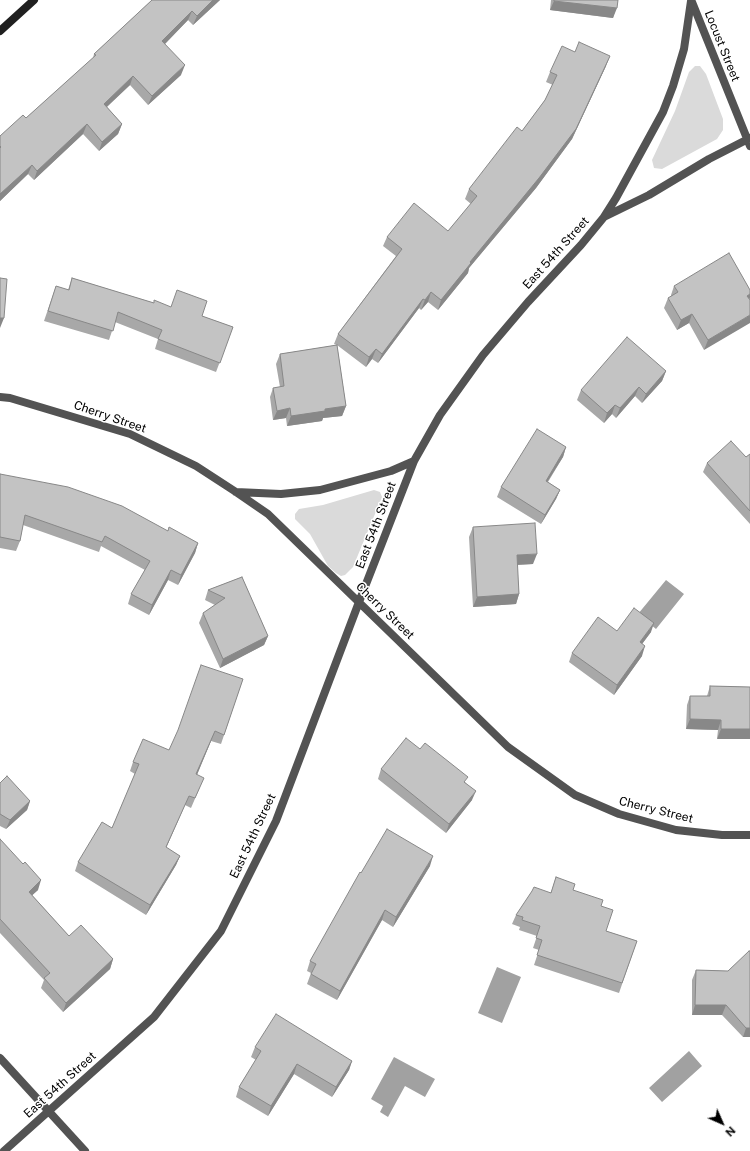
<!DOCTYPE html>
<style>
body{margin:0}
#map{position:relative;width:750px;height:1151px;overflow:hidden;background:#fff;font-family:"Public Sans",sans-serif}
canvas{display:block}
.north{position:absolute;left:702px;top:1103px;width:40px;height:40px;-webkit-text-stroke:3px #fff;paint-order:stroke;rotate:135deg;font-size:11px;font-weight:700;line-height:16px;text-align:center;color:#000}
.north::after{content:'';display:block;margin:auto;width:14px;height:18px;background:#000;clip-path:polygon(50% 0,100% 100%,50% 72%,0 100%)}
</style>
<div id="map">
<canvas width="750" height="1151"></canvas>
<div class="north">N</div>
</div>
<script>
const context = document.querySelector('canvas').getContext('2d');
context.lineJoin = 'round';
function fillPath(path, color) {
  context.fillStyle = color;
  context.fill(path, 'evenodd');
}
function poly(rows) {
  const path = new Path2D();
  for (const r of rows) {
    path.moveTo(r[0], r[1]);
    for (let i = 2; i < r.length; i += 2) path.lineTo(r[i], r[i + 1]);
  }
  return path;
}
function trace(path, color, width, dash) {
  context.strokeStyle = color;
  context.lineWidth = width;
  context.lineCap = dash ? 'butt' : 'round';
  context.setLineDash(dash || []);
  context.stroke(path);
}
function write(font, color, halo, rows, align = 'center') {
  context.font = font + ' "Public Sans",sans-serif';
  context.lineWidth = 3;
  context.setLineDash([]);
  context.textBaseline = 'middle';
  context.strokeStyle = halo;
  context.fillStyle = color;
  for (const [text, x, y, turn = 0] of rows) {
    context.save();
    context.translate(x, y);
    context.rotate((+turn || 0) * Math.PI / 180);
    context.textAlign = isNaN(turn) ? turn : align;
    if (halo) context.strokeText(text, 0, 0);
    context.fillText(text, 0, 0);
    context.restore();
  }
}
fillPath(poly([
 [695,66,700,66,706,74,723,119,723,130,717,139,662,169,654,168,652,160,675,111,689,72],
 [374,490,380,492,382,497,353,567,345,575,341,576,336,573,328,566,310,534,295,519,295,514,299,509,323,505]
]), '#dadada');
fillPath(poly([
 [666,580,684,594,656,629,638,614],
 [497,967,521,977,502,1023,478,1013],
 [689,1051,702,1066,662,1102,649,1088],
 [394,1057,435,1079,425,1097,405,1086,388,1117,380,1112,383,1106,371,1099]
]), '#a1a1a1');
trace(poly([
 [692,2,750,146],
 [604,217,616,198,663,112,673,86,684,49,691,1],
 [0,397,10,398,130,434,196,466,236,492,268,514,508,747,575,795,619,814,676,830,722,835,750,835],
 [236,492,281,494,320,490,391,471,414,461],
 [0,1058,85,1151],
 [4,1151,154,1017,221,931,276,821,359,602,414,461,440,415,483,355,528,302,581,245,604,217,649,195,709,159,750,138]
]), '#535353', 8);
trace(poly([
 [0,31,34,0]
]), '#202020', 8);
fillPath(poly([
 [152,0,220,0,193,25,188,20,165,44,181,75,148,105,130,85,107,107,122,124,118,134,99,151,83,134,34,180,28,174,0,201,0,136,26,118,93,58,94,54],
 [551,0,618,0,613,18,550,10],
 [606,66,572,139,536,188,469,268,468,273,438,310,428,302,421,310,419,308,378,363,372,359,366,367,337,345,346,406,342,416,323,418,322,421,287,426,286,418,273,420,270,397,273,388,280,387,276,364,280,354,337,345,334,344,338,334,396,256,383,246,387,237,448,231,471,204,465,199,469,189,522,131,545,100,553,85,546,82,550,72],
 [72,278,154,303,171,307,202,316,233,327,216,372,155,349,158,339,115,322,109,340,44,321,56,286,68,290],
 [674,286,750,290,750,298,749,299,704,350,689,323,677,330,664,308,668,298,671,296,671,295],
 [666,371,662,381,642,403,635,396,616,418,612,414,604,423,577,400,581,390],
 [566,447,563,457,548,482,560,490,556,499,541,524,497,497,501,487],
 [750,454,750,524,703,472,707,463,746,457],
 [0,474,168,531,198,543,195,553,178,585,168,580,149,615,128,604,131,594,145,570,101,546,99,552,23,525,20,541,16,551,0,548],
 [473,527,533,564,517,565,519,594,516,604,473,607,469,537],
 [242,577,268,636,264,645,220,668,199,623,203,613,215,605,205,600,208,590],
 [617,631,651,632,642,644,642,656,614,695,569,662,572,653],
 [243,679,221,744,211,741,197,775,200,787,191,808,185,805,166,848,180,856,176,865,146,915,75,871,78,862,112,828,135,774,130,771,133,762,169,750],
 [710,686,750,687,717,739,718,730,686,729,687,705,690,696,707,696],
 [420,749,466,783,472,800,446,833,378,779,381,769],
 [0,783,30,801,27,810,6,829,0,826],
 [0,839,38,890,32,895,69,936,113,959,110,969,63,1012,41,988,44,980,0,933],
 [430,866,393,927,382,920,337,1000,307,984,311,973,307,971,310,961,361,873],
 [556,877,573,890,601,906,606,931,637,941,619,993,534,965,539,950,533,948,537,936,519,930,520,927,512,924,516,915,551,892],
 [750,951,750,1037,743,1037,722,1015,692,1015,692,980,696,970,728,971],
 [255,1047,352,1061,349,1070,332,1097,294,1074,268,1116,236,1097,239,1087,256,1060,251,1057]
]), '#a8a8a8');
fillPath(poly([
 [213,0,220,0,193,25,197,16],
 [554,1,617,8,613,18,550,10],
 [192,11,188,20,159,50,162,41],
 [610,56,606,66,572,139,536,188,469,268,468,273,438,310,441,300,470,262],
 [185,65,181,75,148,105,152,96],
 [133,76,130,85,100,113,104,104],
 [87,124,83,134,34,180,37,171],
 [122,124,118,134,99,151,102,142],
 [32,165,28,174,0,201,0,194],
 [431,292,428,302,421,310,425,300],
 [750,294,750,298,748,302,747,296],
 [423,299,419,308,378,363,382,354],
 [692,314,689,323,677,330,681,320],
 [750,315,750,323,704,350,708,340],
 [0,318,4,318,0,328],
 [376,349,372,359,366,367,369,357],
 [666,371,662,381,642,403,646,394],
 [639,387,635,396,616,418,620,408],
 [615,405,612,414,604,423,607,413],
 [346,406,342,416,323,418,322,421,287,426,291,416,325,409],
 [290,408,286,418,273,420,277,411],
 [566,447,563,457,542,490,546,481],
 [560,490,556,499,541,524,545,515],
 [198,543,195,553,178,585,181,575],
 [537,554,533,564,513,565,517,555],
 [171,570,168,580,149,615,152,605],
 [519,594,516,604,473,607,477,597],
 [654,623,651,632,636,652,640,642],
 [268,636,264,645,220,668,223,659],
 [645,646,642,656,614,695,617,685],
 [690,719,721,720,718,730,686,729],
 [721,729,750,729,750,739,717,739],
 [215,731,211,741,193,784,196,774],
 [476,791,472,800,446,833,449,824],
 [189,796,185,805,162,857,166,847],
 [30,801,27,810,6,829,10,820],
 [180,856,176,865,146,915,150,905],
 [433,856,430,866,393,927,396,917],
 [41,880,38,890,26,901,29,892],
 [385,910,382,920,337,1000,340,991],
 [113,959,110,969,63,1012,66,1003],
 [695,1005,726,1005,722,1015,692,1015],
 [746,1028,750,1028,750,1037,743,1037],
 [352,1061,349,1070,332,1097,336,1087],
 [297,1064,294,1074,268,1116,271,1106]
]), '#888');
const building = poly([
 [152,0,213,0,197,16,192,11,162,41,185,65,152,96,133,76,104,104,122,124,102,142,87,124,37,171,32,165,0,194,0,148,1,147,0,146,0,136,23,115,26,118,96,55,94,54,152,0],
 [554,0,618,0,617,8,554,1,554,0],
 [579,42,610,56,576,129,539,178,470,262,471,263,441,300,431,292,425,300,423,299,382,354,376,349,369,357,338,334,402,249,387,237,414,203,448,231,477,196,469,189,517,127,522,131,545,100,557,75,550,72,562,46,575,52,579,42],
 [729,253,750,290,750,294,747,296,750,300,750,315,708,340,692,314,681,320,668,298,678,292,674,286,729,253],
 [0,278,7,279,4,318,0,318,0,278],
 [72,278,154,303,154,300,171,307,177,290,207,301,202,316,233,327,220,363,158,339,162,330,118,312,113,331,48,311,56,286,69,290,72,278],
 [627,337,666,371,646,394,639,387,620,408,615,405,607,413,581,390,627,337],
 [337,345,346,406,325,409,325,411,291,416,290,408,277,411,273,388,284,386,280,354,337,345],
 [537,429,566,447,546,481,560,490,545,515,501,487,537,429],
 [731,441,746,457,750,454,750,511,707,463,731,441],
 [0,474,68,487,122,506,168,531,169,527,198,543,181,575,171,570,152,605,131,594,150,561,105,536,102,542,25,515,20,541,0,537,0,474],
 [535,523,537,554,517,555,519,594,477,597,473,527,535,523],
 [242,577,268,636,223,659,203,613,225,598,208,590,242,577],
 [634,608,654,623,640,642,645,646,617,685,572,653,598,617,617,631,634,608],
 [201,665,243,679,224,735,215,731,196,774,204,778,195,798,189,796,166,847,180,856,150,905,78,862,102,822,112,828,139,764,133,762,143,739,169,750,178,730,201,665],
 [710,686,750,687,750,729,721,729,721,720,690,719,690,696,710,696,710,686],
 [406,738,420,749,425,743,468,777,464,782,476,791,449,824,381,769,406,738],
 [7,776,30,801,10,820,0,814,0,783,7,776],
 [387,829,433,856,396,917,385,910,340,991,311,974,316,964,310,961,360,872,361,873,387,829],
 [0,839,23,864,25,862,41,880,29,892,69,936,81,925,113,959,66,1003,44,978,50,973,0,919,0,839],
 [556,877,575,884,573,890,603,900,601,906,613,910,606,931,637,941,622,983,537,955,542,940,536,938,540,926,522,920,523,917,516,915,532,891,534,887,551,893,556,877],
 [749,951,750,951,750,1028,746,1028,726,1005,695,1005,696,970,728,971,749,951],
 [276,1014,352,1061,336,1087,297,1064,271,1106,239,1087,261,1051,255,1047,276,1014]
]);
fillPath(building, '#c3c3c3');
trace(building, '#888', 1);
write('12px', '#000', '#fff', [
 ["Locust Street",722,46,68],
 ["East 54th Street",556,253,-48],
 ["Cherry Street",110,417,19],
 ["East 54th Street",376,525,-69],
 ["Cherry Street",385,611,44],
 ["Cherry Street",656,810,14],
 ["East 54th Street",253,836,-65],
 ["East 54th Street",60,1085,-42]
]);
</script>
